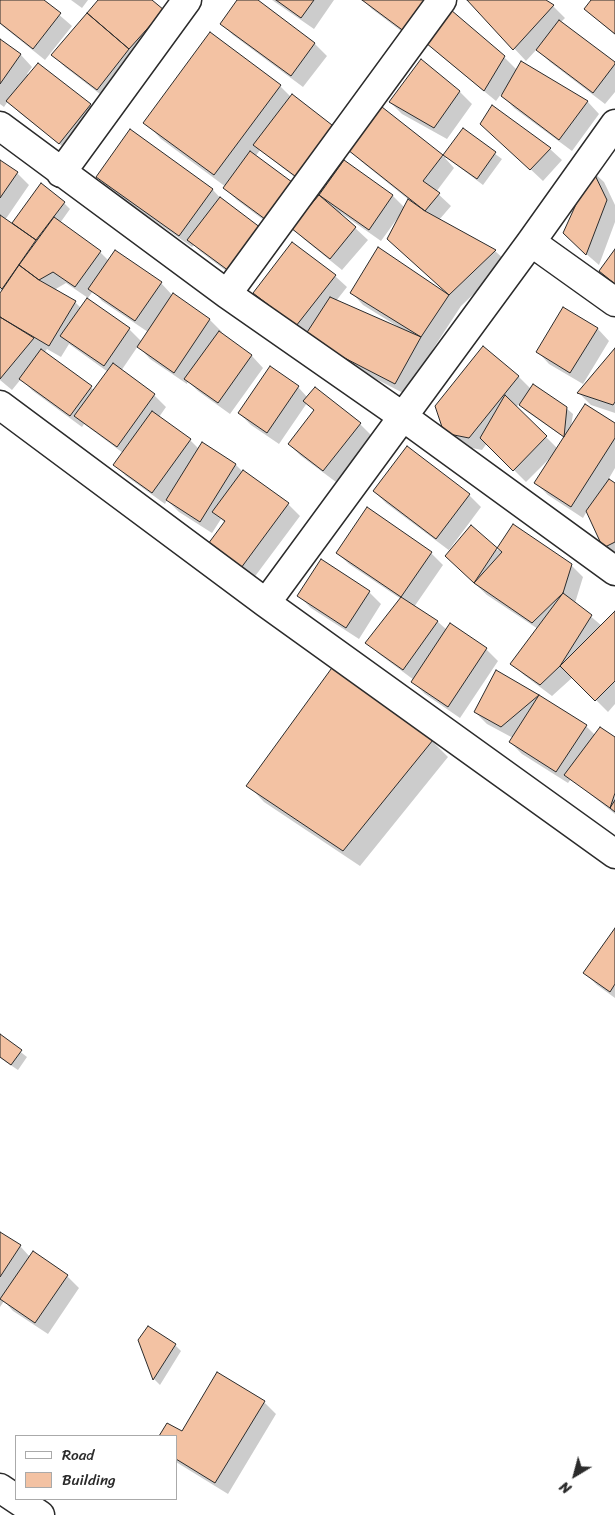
<!DOCTYPE html>
<style>
body{margin:0}
#map{position:relative;width:615px;height:1515px;overflow:hidden;background:#fff;font-family:Sriracha,sans-serif}
canvas{display:block}
.legend{position:absolute;left:15px;top:1435px;width:162px;height:65px;box-sizing:border-box;background:#fff;border:1px solid #aaa;margin:0;padding:6px 9px;list-style:none;font-size:15px;color:#2b2b2b}
.legend li{display:flex;align-items:center;gap:10px;height:25px}
.legend b{width:25px;border:1px solid #aaa}
.north{position:absolute;left:550px;top:1450px;width:50px;height:50px;-webkit-text-stroke:4px #fff;paint-order:stroke;rotate:217deg;font-size:14px;font-weight:700;line-height:20px;text-align:center;color:#2b2b2b}
.north::after{content:'';display:block;margin:auto;width:18px;height:22px;background:#2b2b2b;clip-path:polygon(50% 0,100% 100%,50% 72%,0 100%)}
</style>
<div id="map">
<canvas width="615" height="1515"></canvas>
<ul class="legend">
<li><b style="height:6px;background:#fff"></b>Road</li>
<li><b style="height:14px;background:#f3c2a3"></b>Building</li>
</ul>
<div class="north">N</div>
</div>
<script>
const context = document.querySelector('canvas').getContext('2d');
context.lineJoin = 'round';
function fillPath(path, color) {
  context.fillStyle = color;
  context.fill(path, 'evenodd');
}
function poly(rows) {
  const path = new Path2D();
  for (const r of rows) {
    path.moveTo(r[0], r[1]);
    for (let i = 2; i < r.length; i += 2) path.lineTo(r[i], r[i + 1]);
  }
  return path;
}
function trace(path, color, width, dash) {
  context.strokeStyle = color;
  context.lineWidth = width;
  context.lineCap = dash ? 'butt' : 'round';
  context.setLineDash(dash || []);
  context.stroke(path);
}
fillPath(poly([
 [0,0,42,0,72,26,45,60,0,24],
 [71,0,88,0,82,8],
 [100,0,150,0,163,11,109,101,65,67,53,55],
 [238,0,256,0,315,44,327,56,303,87,233,35,221,23],
 [272,0,334,0,314,29],
 [363,0,441,0,417,43,372,9],
 [469,0,544,0,553,6,565,18,561,22,615,63,615,92,605,104,550,62,537,49,526,61],
 [592,0,615,0,615,35,585,9],
 [0,41,21,55,32,67,27,74,29,75,38,65,90,105,102,117,72,154,20,113,8,101,4,107,0,104],
 [428,43,504,57,517,70,521,63,588,102,599,114,572,151,514,108,501,94,496,101,440,55],
 [421,61,460,92,472,104,447,139,402,114,390,102],
 [280,86,291,97,353,146,383,109,443,157,463,130,502,159,483,185,446,157,445,158,454,168,436,192,451,206,439,220,495,251,507,262,461,306,433,349,407,395,318,349,307,335,266,304,254,292,335,276,347,287,336,301,397,327,397,326,363,305,352,293,444,292,445,291,388,239,400,217,399,216,381,241,341,213,340,214,368,240,342,270,305,240,293,228,320,196,344,162,393,196,405,208,409,200,362,162,349,149,315,193,260,150,255,157,281,233,237,200,225,188,226,187,161,139,145,122],
 [131,131,213,190,224,202,241,282,201,252,194,245,192,247,109,189,97,177],
 [494,135,550,149,562,160,543,181],
 [0,161,17,173,29,185,5,220,19,228,13,223,64,203,70,209,60,223,100,252,109,261,161,283,173,296,210,320,222,332,221,333,252,356,263,368,230,414,198,391,188,381,187,384,150,359,138,346,121,371,154,395,166,407,159,417,190,440,199,449,203,444,236,465,242,471,288,504,300,516,253,579,222,556,225,523,221,519,212,533,179,512,167,500,165,504,126,476,114,464,123,453,84,424,82,427,33,391,21,379,12,390,0,380,0,295,2,291,0,290],
 [66,283,88,298,93,291,102,301,148,332,142,342,129,329,87,300,81,308,75,302,54,290],
 [69,344,108,372,94,390,44,353,47,349,61,357],
 [592,171,604,182,615,205,615,222,599,265,576,245],
 [564,309,598,329,609,341,583,384,549,364,538,352],
 [483,348,519,377,531,389,566,408,573,414,571,427,615,424,615,468,608,480,615,485,615,558,604,547,587,511,583,518,548,495,536,483,552,456,526,482,487,443,482,450,457,445,445,433],
 [519,404,526,411,565,438,558,449,516,407],
 [615,350,615,413,591,405,579,393],
 [298,387,308,398,360,424,372,436,336,482,301,456,289,444,315,411,307,403,279,444,251,425,239,413],
 [374,491,469,495,481,507,449,550,450,551,498,550,571,565,583,577,575,603,602,626,615,613,615,704,608,712,573,677,552,696,524,675,512,663,538,629,487,595,458,568,450,551,386,503],
 [337,553,431,553,443,565,414,607,438,622,447,630,450,625,486,649,498,661,460,718,425,694,413,682,414,680,379,654,367,643,401,599,349,564],
 [369,592,381,604,359,639,311,608,299,596],
 [538,696,586,726,595,735,615,739,615,814,571,779,568,783,522,754,510,742,513,738,487,724,475,712],
 [432,741,448,757,360,866,264,802,248,785],
 [615,930,615,998,597,985,585,973],
 [0,1036,27,1057,18,1070,0,1058],
 [0,1233,20,1246,30,1257,67,1276,79,1288,48,1334,13,1311,4,1301,0,1307],
 [140,1340,175,1345,181,1351,160,1385,154,1379],
 [264,1402,276,1414,228,1494,176,1462,176,1436,160,1436,167,1424,182,1433]
]), '#0003');
const building = poly([
 [0,0,44,0,61,13,33,49,0,23,0,0],
 [98,0,152,0,164,10,129,49,87,13,98,0],
 [237,0,258,0,315,43,291,76,220,24,237,0],
 [276,0,314,0,301,18,276,0],
 [362,0,429,0,405,32,362,0],
 [467,0,546,0,554,5,513,50,467,0],
 [591,0,615,0,615,34,584,9,591,0],
 [451,10,505,56,484,91,426,43,451,10],
 [87,13,129,49,97,90,51,55,87,13],
 [559,20,615,62,615,64,593,93,536,50,559,20],
 [210,32,281,85,214,175,143,123,210,32],
 [0,39,21,54,0,84,0,39],
 [421,59,460,91,434,128,389,102,421,59],
 [521,61,588,101,559,140,501,96,521,61],
 [38,63,91,104,59,144,6,101,38,63],
 [292,94,341,132,303,182,253,145,292,94],
 [492,105,551,148,530,170,480,124,492,105],
 [382,107,443,155,423,181,440,193,425,211,348,150,382,107],
 [463,128,496,152,477,179,443,155,463,128],
 [130,129,213,189,179,236,96,177,130,129],
 [250,151,296,185,269,222,223,188,250,151],
 [0,160,18,172,0,198,0,160],
 [344,160,393,195,369,230,319,195,344,160],
 [592,169,607,200,586,255,563,233,592,169],
 [41,183,65,202,36,240,12,223,41,183],
 [319,195,356,227,330,259,291,228,319,195],
 [220,197,261,228,229,271,187,240,220,197],
 [408,199,425,211,496,250,449,295,387,239,408,199],
 [0,215,36,240,2,289,0,287,0,215],
 [54,217,101,251,75,287,53,272,39,280,19,265,54,217],
 [292,242,336,275,296,326,253,293,292,242],
 [378,247,449,295,421,337,350,293,378,247],
 [615,249,615,284,599,271,615,249],
 [115,250,162,282,135,321,88,289,115,250],
 [19,265,39,280,76,301,49,346,0,317,0,293,19,265],
 [173,293,210,319,174,373,137,347,173,293],
 [330,297,421,337,395,384,304,337,330,297],
 [87,298,130,328,104,366,60,336,87,298],
 [563,307,598,328,570,373,536,352,563,307],
 [0,317,34,338,0,379,0,317],
 [219,331,252,355,218,403,184,379,219,331],
 [483,346,519,376,469,438,444,433,435,406,483,346],
 [615,348,615,402,613,405,577,393,615,348],
 [41,349,92,386,70,416,19,379,41,349],
 [113,363,155,394,117,447,74,416,113,363],
 [270,366,299,386,267,433,238,413,270,366],
 [533,384,567,407,564,437,519,405,533,384],
 [315,387,361,423,323,471,288,444,314,410,303,401,315,387],
 [505,395,547,436,513,471,480,438,505,395],
 [585,404,615,423,615,438,571,507,534,483,585,404],
 [152,411,191,439,152,493,113,465,152,411],
 [202,442,236,464,200,522,166,500,202,442],
 [407,446,470,494,436,539,373,491,407,446],
 [243,470,289,503,241,568,208,544,225,521,212,512,243,470],
 [609,479,615,483,615,542,603,548,586,511,609,479],
 [367,507,432,552,401,597,336,553,367,507],
 [513,524,572,564,563,593,532,623,474,583,513,524],
 [471,525,502,552,474,583,445,556,471,525],
 [321,559,370,591,346,628,297,596,321,559],
 [563,593,592,615,560,666,540,685,510,664,563,593],
 [401,597,438,621,403,670,365,643,401,597],
 [615,611,615,681,595,701,560,666,615,611],
 [450,623,487,648,448,707,411,682,450,623],
 [334,665,433,740,343,851,246,786,334,665],
 [496,670,539,695,501,727,474,712,496,670],
 [539,695,587,725,556,772,509,742,539,695],
 [600,727,615,737,615,793,610,808,564,775,600,727],
 [615,800,615,812,610,808,615,800],
 [615,928,615,984,610,992,583,973,615,928],
 [0,1034,22,1050,11,1065,0,1057,0,1034],
 [0,1232,21,1245,0,1277,0,1232],
 [33,1251,68,1275,35,1323,0,1299,33,1251],
 [148,1326,176,1344,153,1380,138,1340,148,1326],
 [217,1372,265,1401,215,1483,176,1459,176,1436,159,1436,167,1423,182,1431,217,1372]
]);
fillPath(building, '#f3c2a3');
trace(building, '#2b2b2b', 1);
const street = poly([
 [0,126,227,294,402,416,615,571],
 [61,173,187,0],
 [531,242,615,302],
 [227,294,442,0],
 [0,405,266,603,615,854],
 [266,603,531,242,615,124],
 [0,1488,40,1515]
]);
trace(street, '#2b2b2b', 31);
trace(street, '#fff', 28);
</script>
